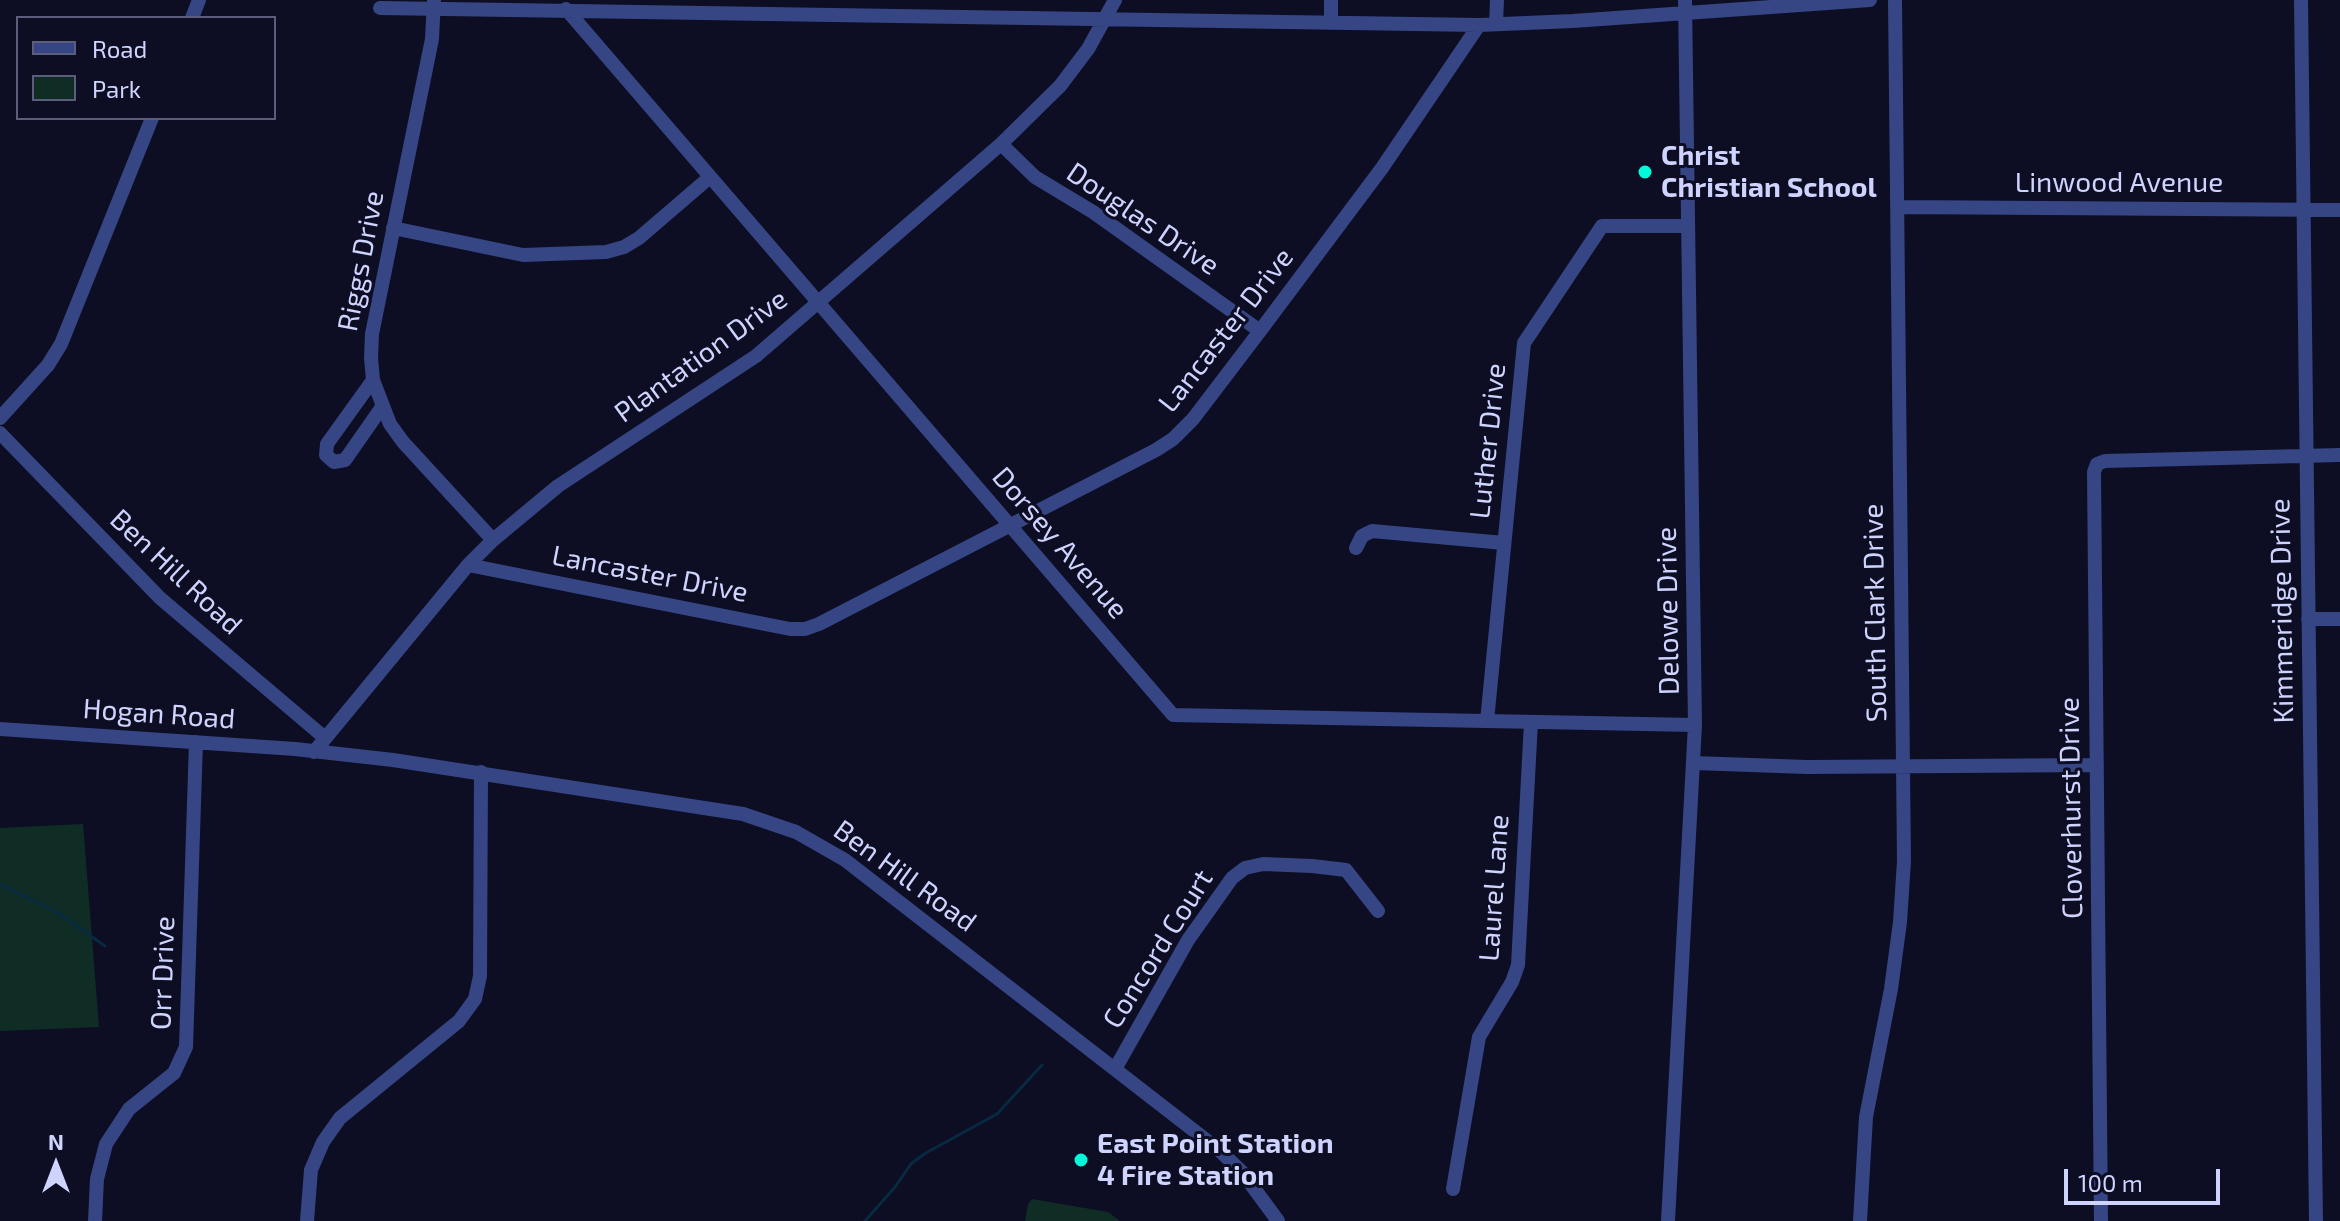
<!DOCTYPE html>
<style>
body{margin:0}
#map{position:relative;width:2340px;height:1221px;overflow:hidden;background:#0d0e23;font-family:"Exo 2",sans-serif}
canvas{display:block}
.legend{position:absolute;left:16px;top:16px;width:260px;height:104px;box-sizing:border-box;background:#0d0e23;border:2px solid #5b5d7b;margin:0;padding:10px 14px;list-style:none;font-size:24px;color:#cfd4ff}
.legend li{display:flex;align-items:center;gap:16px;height:40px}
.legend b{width:40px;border:2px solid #5b5d7b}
.north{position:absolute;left:16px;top:1125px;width:80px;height:80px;-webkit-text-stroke:6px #0d0e23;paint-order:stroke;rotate:0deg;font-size:22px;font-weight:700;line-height:32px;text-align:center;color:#cfd4ff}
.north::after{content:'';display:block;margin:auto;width:28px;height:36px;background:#cfd4ff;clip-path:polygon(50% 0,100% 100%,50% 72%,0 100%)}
.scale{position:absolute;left:2064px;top:1169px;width:156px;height:36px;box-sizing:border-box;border:4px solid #cfd4ff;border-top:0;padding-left:10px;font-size:24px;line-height:28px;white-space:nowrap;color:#cfd4ff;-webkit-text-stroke:6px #0d0e23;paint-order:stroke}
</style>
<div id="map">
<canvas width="2340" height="1221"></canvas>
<ul class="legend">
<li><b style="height:10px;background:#364584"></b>Road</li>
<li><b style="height:22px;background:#102d25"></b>Park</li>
</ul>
<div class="north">N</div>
<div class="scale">100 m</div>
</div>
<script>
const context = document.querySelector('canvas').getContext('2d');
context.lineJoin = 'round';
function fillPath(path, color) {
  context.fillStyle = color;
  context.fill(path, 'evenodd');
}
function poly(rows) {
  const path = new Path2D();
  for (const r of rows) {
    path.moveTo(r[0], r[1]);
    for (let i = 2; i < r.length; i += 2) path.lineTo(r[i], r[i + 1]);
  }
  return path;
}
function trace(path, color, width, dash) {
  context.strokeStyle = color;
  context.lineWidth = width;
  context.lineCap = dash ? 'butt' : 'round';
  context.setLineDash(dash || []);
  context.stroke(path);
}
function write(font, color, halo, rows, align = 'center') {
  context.font = font + ' "Exo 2",sans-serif';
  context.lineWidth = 6;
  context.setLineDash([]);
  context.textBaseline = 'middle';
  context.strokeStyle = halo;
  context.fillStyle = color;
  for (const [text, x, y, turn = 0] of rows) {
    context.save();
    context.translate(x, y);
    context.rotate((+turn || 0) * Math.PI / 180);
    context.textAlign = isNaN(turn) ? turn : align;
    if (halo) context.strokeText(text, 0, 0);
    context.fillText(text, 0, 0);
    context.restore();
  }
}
fillPath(poly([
 [83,824,99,1027,0,1031,0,828],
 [1032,1199,1108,1212,1120,1221,1025,1221,1028,1204]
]), '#102d25');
trace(poly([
 [0,884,57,912,105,946],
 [865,1221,895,1187,911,1164,924,1154,997,1114,1042,1065]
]), '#082a41', 3);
trace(poly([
 [434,0,432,39,372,334,371,358,373,380,390,424,403,442,493,540],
 [2301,0,2316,1221],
 [380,8,1479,25,1573,21,1870,0],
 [566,9,1173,715,1695,725],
 [192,18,199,0],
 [1331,23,1331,0],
 [1496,24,1497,0],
 [1001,144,1035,177,1093,212,1260,331],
 [1897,207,2340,210],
 [393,228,523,255,606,252,624,247,639,238,710,177],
 [373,380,327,444,326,455,334,462,345,460,382,407],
 [0,418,48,365,61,344,152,118],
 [0,433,160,598,325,738],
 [1356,548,1362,536,1372,531,1504,543],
 [468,565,790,629,805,629,819,624,1156,450,1173,439,1193,419,1260,331,1382,168,1479,25],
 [2308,619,2340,619],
 [1487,721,1524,343,1602,226,1687,226],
 [0,729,295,749,393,760,743,814,796,832,845,860,1219,1150,1242,1172,1278,1221],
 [314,752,468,565,493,540,558,486,756,356,1001,144,1060,86,1088,49,1115,0],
 [1694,763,1807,767,2097,765],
 [1115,1069,1188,940,1232,878,1245,868,1263,864,1312,866,1346,870,1378,911],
 [1453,1189,1479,1037,1512,982,1518,965,1531,722],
 [95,1221,97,1179,106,1144,129,1109,174,1073,186,1047,196,742],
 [307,1221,311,1170,323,1142,340,1118,459,1021,475,999,480,976,481,772],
 [1668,1221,1695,725,1685,0],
 [1860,1221,1866,1117,1891,989,1900,922,1904,861,1895,0],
 [2101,1221,2094,472,2097,464,2105,461,2340,455]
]), '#364584', 14);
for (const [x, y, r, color] of [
 [1645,172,8,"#00fada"],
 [1081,1160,8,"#00fada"]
]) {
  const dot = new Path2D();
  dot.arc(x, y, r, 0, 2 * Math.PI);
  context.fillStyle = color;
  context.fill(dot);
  trace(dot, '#0d0e23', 3);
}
write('bold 28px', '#cfd4ff', '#0d0e23', [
 ["Christ",1661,156],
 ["Christian School",1661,188],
 ["East Point Station",1097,1144],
 ["4 Fire Station",1097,1176]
], 'left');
write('28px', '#cfd4ff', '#0d0e23', [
 ["Linwood Avenue",2119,183],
 ["Douglas Drive",1143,219,34],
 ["Riggs Drive",361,261,-79],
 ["Lancaster Drive",1226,330,-52],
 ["Plantation Drive",701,356,-36],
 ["Luther Drive",1488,441,-84],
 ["Dorsey Avenue",1060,543,49],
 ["Ben Hill Road",176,572,43],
 ["Lancaster Drive",650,574,11],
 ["Delowe Drive",1668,611,-91],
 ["Kimmeridge Drive",2282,611,-91],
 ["South Clark Drive",1875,613,-91],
 ["Hogan Road",159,714,4],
 ["Cloverhurst Drive",2071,808,-91],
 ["Ben Hill Road",905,876,36],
 ["Laurel Lane",1494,888,-86],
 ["Concord Court",1158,949,-58],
 ["Orr Drive",163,973,-88]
]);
</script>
